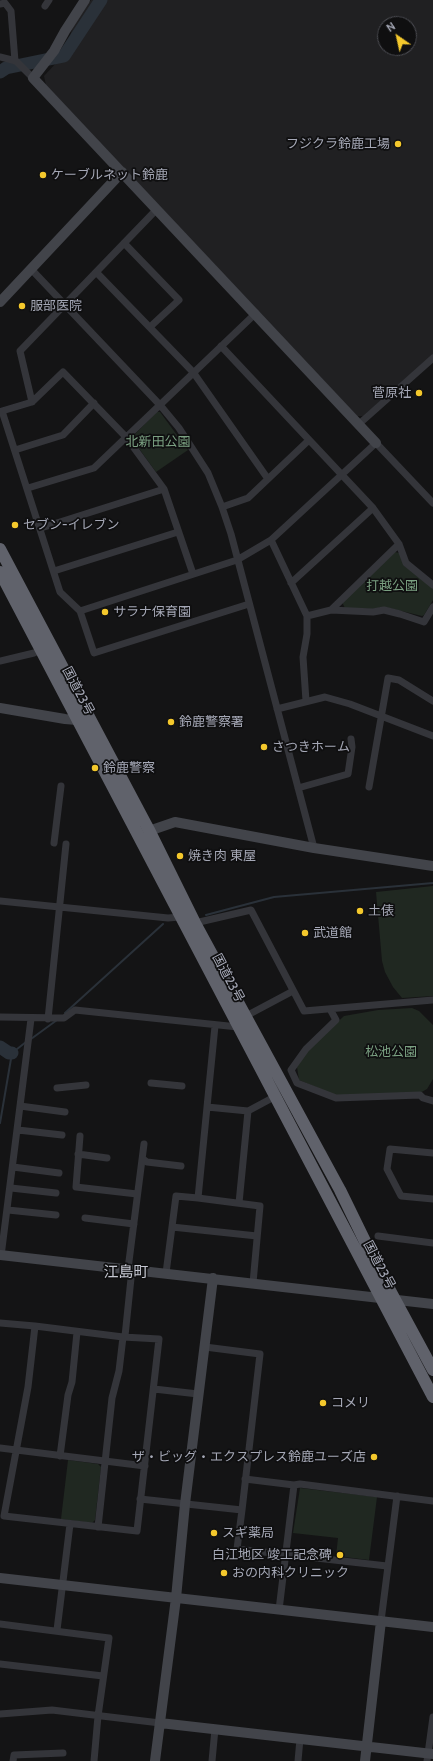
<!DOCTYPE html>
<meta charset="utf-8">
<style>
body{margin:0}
#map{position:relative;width:433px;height:1761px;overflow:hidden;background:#141415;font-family:Cabin,sans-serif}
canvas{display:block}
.north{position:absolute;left:377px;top:16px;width:40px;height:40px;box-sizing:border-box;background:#0f0f10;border:1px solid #4b4c52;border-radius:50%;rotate:326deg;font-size:11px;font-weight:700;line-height:16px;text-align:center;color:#a5a8b6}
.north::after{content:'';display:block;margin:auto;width:14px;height:18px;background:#f4c82c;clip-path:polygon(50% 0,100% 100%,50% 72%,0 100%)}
</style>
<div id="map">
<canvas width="433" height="1761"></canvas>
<div class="north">N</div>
</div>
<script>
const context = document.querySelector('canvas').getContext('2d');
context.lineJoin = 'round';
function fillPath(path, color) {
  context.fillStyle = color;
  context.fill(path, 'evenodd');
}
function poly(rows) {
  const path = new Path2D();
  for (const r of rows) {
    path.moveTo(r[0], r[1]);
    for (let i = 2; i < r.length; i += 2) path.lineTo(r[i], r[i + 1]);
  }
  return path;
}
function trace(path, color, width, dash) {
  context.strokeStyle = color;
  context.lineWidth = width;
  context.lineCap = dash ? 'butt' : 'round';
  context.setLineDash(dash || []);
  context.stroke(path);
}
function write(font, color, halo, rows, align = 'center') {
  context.font = font + ' Cabin,"Noto Sans JP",sans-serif';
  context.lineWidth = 3.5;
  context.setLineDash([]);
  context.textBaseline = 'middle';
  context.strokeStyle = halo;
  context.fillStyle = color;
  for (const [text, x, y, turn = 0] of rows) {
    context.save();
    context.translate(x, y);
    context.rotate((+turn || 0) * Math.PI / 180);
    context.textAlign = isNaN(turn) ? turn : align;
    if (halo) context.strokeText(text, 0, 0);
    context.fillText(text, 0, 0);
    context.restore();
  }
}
fillPath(poly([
 [91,0,433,0,433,355,363,416,357,416,46,85,44,76,57,62,55,61,68,43,73,26],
 [385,24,409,24,409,48,385,48]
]), '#202022');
fillPath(poly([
 [157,412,160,412,188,450,156,472,132,439,133,436],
 [395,552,399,553,433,588,433,600,424,615,422,616,385,607,372,609,345,608,342,602],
 [433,886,433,996,402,998,393,987,385,972,382,961,376,892],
 [412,1008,419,1011,433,1025,433,1079,427,1089,418,1094,337,1096,299,1080,297,1067,307,1051,344,1016,378,1010],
 [68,1460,98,1464,101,1467,95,1520,92,1523,61,1519],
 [300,1488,377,1497,369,1560,336,1556,338,1538,293,1533]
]), '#202821');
trace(poly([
 [206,915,274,897,433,883],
 [65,1013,163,924],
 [31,1039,57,1020],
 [0,1123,12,1053,26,1042]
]), '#2a3139', 2);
trace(poly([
 [0,72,6,68,64,56,101,0],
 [0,1047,9,1053,12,1053]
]), '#2a3139', 13);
trace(poly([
 [0,4,5,3,11,11,15,61],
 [45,6,49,0],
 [0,57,16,61,33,78],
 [124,243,179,300,150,327],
 [31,269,160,405,179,428,208,473,222,507,231,534,314,848],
 [97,273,193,372,268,479],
 [221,346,373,508,399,544,406,563,433,585],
 [32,402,20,351,157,209],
 [359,424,433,358],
 [15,450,63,435,94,403],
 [28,488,94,468,256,313],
 [222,507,248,498,309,440],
 [41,528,164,489],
 [271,540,307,616,307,634,303,657,306,701],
 [54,571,178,532],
 [193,574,164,489,126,437,63,372,32,402,2,411,60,592,80,611,94,653,249,604],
 [291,583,373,508],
 [331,610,399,544],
 [80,611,237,560,271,540,376,443,433,503],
 [307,616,331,610,373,612,384,610,400,614,424,622,433,607],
 [0,661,34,653],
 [277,709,325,697,350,704,433,736],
 [369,787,388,678,399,680,433,701],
 [298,788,348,774,352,747,351,739],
 [54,843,61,786],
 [0,901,168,918,180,917],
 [195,923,251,910,304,1011,433,1000],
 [330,1009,336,1020,306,1049,291,1070,297,1083,336,1098,420,1095,423,1098,433,1101],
 [246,1016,293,991],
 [0,1017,64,1018,75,1010,238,1027],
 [48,1019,66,844],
 [151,1083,182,1086],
 [57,1088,86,1085],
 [20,1106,65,1112],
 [207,1107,248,1111,276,1096],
 [18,1130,62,1135],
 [80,1136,76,1187,137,1194],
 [433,1153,390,1149,387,1169,401,1196,433,1199],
 [78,1154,107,1158],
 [143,1159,147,1162,181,1166],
 [13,1167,59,1173],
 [11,1188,56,1193],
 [198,1198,215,1026],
 [239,1203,248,1111],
 [8,1210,56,1215],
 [85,1218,134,1224],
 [172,1227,257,1236],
 [378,1236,433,1243],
 [1,1256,31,1019],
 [128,1269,144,1144],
 [166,1273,176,1196,198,1198,260,1206,253,1283],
 [0,1323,35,1326,123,1337,159,1339,137,1531,4,1516,28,1387,35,1326],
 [125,1336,132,1269],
 [154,1389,198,1394],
 [0,1448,145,1466],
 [60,1456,68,1395,72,1382,77,1332],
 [245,1479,294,1485,300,1484,433,1501],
 [140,1499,242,1510,260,1354,205,1347],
 [242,1510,237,1549,387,1566],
 [98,1527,112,1398,119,1371,123,1337],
 [279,1610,294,1485],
 [381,1621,397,1496],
 [0,1624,109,1638,98,1716,94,1761],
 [57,1630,70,1524],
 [0,1664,103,1676],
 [0,1714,52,1710,160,1723],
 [13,1761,14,1755,63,1753],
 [212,1761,215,1729],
 [298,1761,300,1739],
 [427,1761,433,1717]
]), '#34353a', 7);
trace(poly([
 [85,0,65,31,54,51,33,78,376,443],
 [0,302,122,172],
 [0,708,65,719,77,720,82,716],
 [143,833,175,822,314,848,433,866],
 [0,1255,433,1304],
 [0,1578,433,1627],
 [160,1723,433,1754],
 [155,1761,176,1598,185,1504,213,1278],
 [365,1761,381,1621]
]), '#42444a', 10);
trace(poly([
 [0,549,149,830,195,923,340,1190,379,1270,433,1370],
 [0,572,433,1397]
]), '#60626b', 12);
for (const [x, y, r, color] of [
 [398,144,4,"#f4c82c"],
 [43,175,4,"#f4c82c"],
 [22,306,4,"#f4c82c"],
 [419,393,4,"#f4c82c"],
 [15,525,4,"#f4c82c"],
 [105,612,4,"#f4c82c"],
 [171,722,4,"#f4c82c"],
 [264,747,4,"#f4c82c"],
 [95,768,4,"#f4c82c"],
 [180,856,4,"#f4c82c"],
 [360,911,4,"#f4c82c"],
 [305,933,4,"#f4c82c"],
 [323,1403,4,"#f4c82c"],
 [374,1457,4,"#f4c82c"],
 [214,1533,4,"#f4c82c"],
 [340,1555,4,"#f4c82c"],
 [224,1573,4,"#f4c82c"]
]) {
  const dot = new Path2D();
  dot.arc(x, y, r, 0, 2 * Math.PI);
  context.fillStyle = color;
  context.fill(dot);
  trace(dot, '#0f0f10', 1.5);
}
write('13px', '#a5a8b6', '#0f0f10', [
 ["フジクラ鈴鹿工場",390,144,"right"],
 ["ケーブルネット鈴鹿",51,175],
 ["服部医院",30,306],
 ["菅原社",411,393,"right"],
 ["セブン-イレブン",23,525],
 ["サラナ保育園",113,612],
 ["鈴鹿警察署",179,722],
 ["さつきホーム",272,747],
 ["鈴鹿警察",103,768],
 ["焼き肉 東屋",188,856],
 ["土俵",368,911],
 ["武道館",313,933],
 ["コメリ",331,1403],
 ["ザ・ビッグ・エクスプレス鈴鹿ユーズ店",366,1457,"right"],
 ["スギ薬局",222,1533],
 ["白江地区 竣工記念碑",332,1555,"right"],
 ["おの内科クリニック",232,1573]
], 'left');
write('13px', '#7ba182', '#0f0f10', [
 ["北新田公園",158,442],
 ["打越公園",392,586],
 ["松池公園",391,1052]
]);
write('13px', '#a5a8b6', '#0f0f10', [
 ["国道23号",78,691,62],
 ["国道23号",228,978,62],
 ["国道23号",379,1265,62]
]);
write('15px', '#c6c8d2', '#0f0f10', [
 ["江島町",126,1273]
]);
</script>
